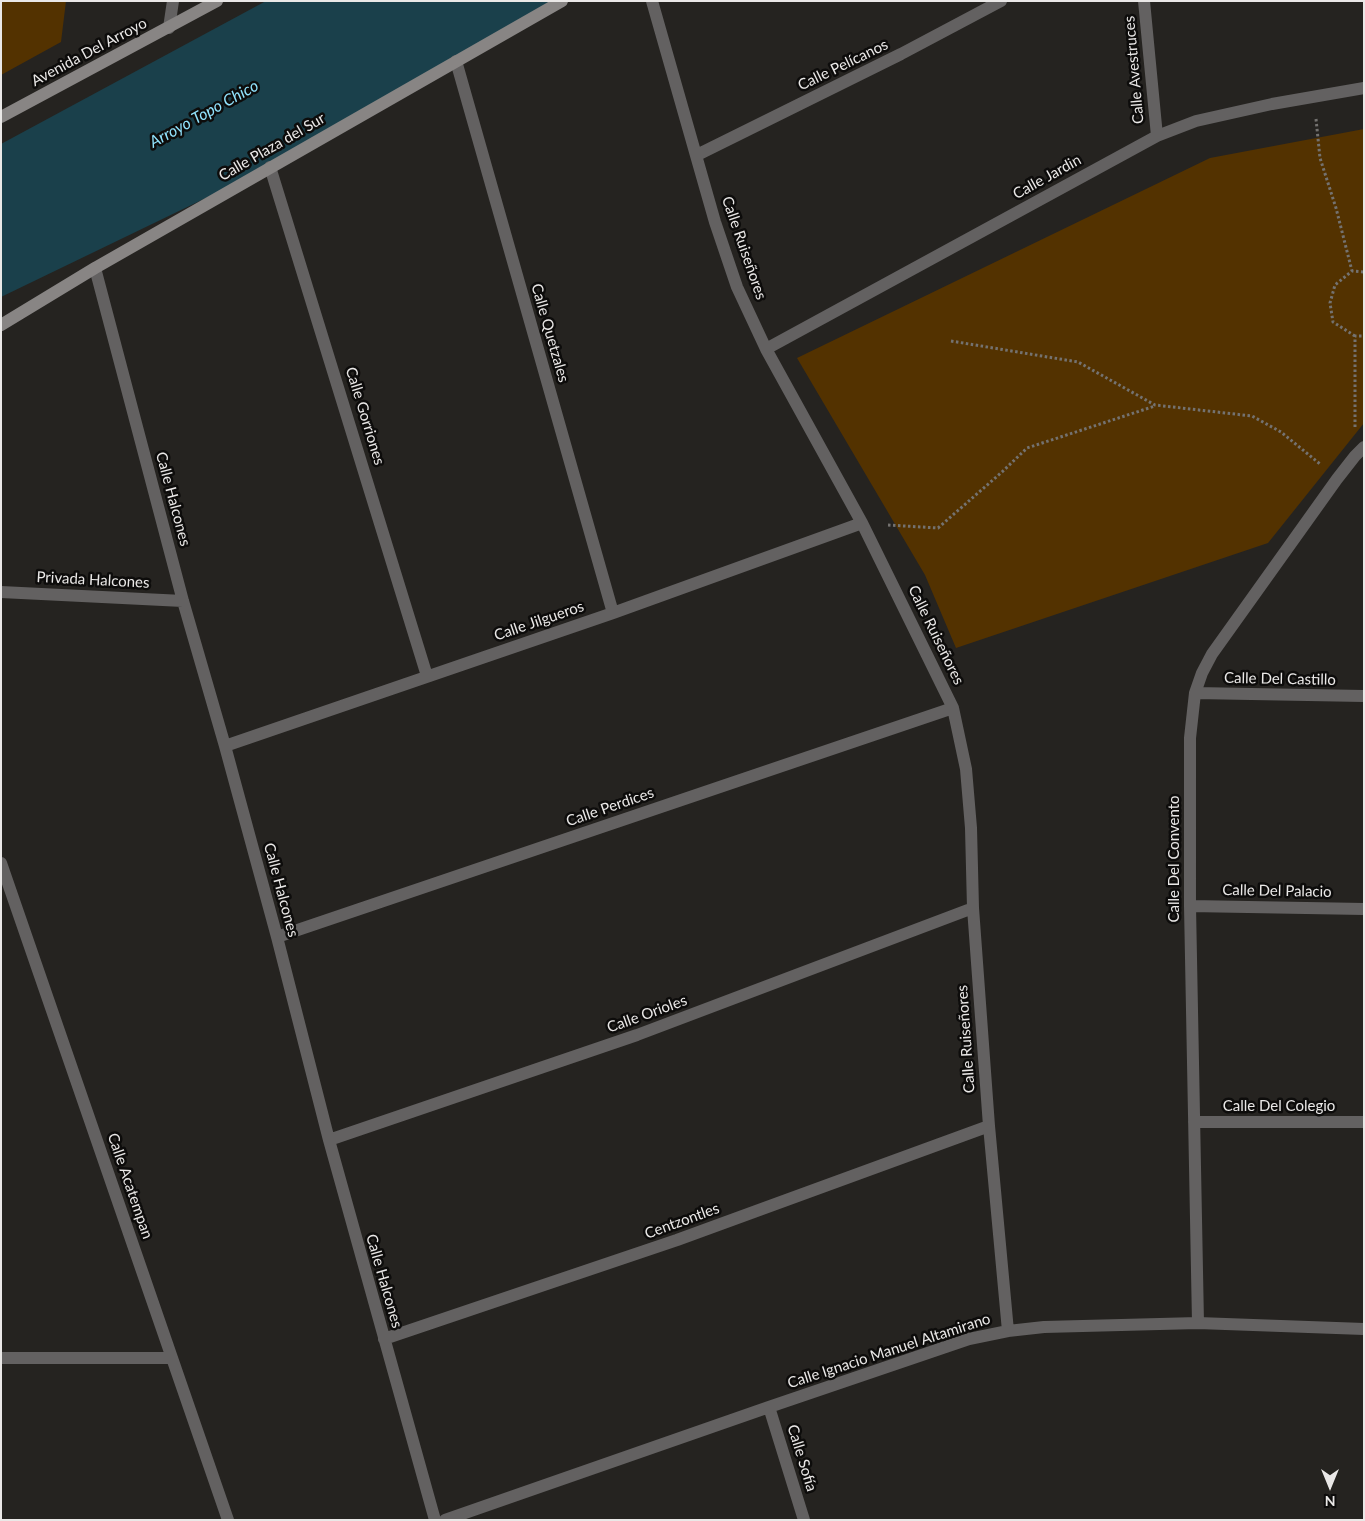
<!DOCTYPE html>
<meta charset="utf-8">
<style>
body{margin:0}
#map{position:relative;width:1365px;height:1521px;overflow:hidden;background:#252320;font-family:Lato,sans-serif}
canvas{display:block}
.frame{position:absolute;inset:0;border:2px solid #eae8e7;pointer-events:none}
.north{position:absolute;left:1305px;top:1461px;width:50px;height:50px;-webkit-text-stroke:4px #0d0c0b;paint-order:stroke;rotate:180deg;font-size:14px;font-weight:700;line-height:20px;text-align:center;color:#eae8e7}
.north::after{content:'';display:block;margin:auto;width:18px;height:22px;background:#eae8e7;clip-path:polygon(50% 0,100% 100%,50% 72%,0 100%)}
</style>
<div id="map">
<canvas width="1365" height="1521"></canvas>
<div class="frame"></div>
<div class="north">N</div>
</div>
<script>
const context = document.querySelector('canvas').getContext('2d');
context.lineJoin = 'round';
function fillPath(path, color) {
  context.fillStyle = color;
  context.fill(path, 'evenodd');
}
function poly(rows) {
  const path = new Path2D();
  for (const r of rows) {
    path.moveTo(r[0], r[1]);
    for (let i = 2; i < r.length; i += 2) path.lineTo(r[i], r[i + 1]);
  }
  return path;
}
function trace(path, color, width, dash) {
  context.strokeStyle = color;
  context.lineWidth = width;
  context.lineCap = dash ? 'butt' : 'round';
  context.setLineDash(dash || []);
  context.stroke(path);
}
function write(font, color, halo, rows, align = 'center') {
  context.font = font + ' Lato,sans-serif';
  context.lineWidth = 5;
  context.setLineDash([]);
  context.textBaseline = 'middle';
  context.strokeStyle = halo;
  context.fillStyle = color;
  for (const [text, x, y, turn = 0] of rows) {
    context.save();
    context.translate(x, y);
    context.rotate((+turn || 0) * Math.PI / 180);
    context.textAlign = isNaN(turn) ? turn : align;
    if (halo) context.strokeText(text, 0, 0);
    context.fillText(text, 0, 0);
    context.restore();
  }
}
fillPath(poly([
 [1,1,66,1,61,42,1,75],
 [1364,129,1364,423,1268,543,956,648,925,575,797,358,1210,158]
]), '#533200');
fillPath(poly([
 [266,1,562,1,270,167,1,297,1,144]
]), '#1a404b');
trace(poly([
 [1316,119,1320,158,1336,208,1352,271],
 [1355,336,1333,322,1330,303,1335,285,1352,271,1364,272],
 [951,341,1078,362,1155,405,1252,416,1281,432,1320,464],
 [1355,427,1355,336,1364,336],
 [888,525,938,528,1002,472,1027,448,1155,406]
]), '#747270', 3, [2.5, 2.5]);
trace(poly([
 [652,1,715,222,737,287,766,349,862,523,953,708,966,769,971,828,973,908,989,1126,1008,1331],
 [1144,1,1157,136],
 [169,28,173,1],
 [456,61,613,613],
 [697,155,901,54,1001,1],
 [270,167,427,676],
 [95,268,183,601,225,746,277,937,329,1140,435,1520],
 [766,349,1157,136,1196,121,1272,104,1364,88],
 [1,592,183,601],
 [1195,693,1364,696],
 [225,746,613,613,862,523],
 [1,863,228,1520],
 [1190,906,1364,909],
 [277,937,953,708],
 [1194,1122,1364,1122],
 [329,1140,637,1035,973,908],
 [1198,1323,1190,906,1190,738,1195,693,1202,673,1212,654,1337,479,1355,456,1364,447],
 [384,1339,677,1240,989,1126],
 [1,1358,172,1358],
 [769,1407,804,1520],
 [445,1520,769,1407,969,1339,1008,1331,1044,1327,1198,1323,1364,1329]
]), '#636161', 12);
trace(poly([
 [1,117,217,1],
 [1,325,95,268,562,1]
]), '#888584', 12);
write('15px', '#eae8e7', '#0d0c0b', [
 ["Avenida Del Arroyo",89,52,-28],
 ["Calle Pelícanos",843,65,-26],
 ["Calle Avestruces",1134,70,-95],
 ["Calle Plaza del Sur",272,147,-30],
 ["Calle Jardin",1047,177,-29],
 ["Calle Ruiseñores",744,248,71],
 ["Calle Quetzales",550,333,74],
 ["Calle Gorriones",365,416,73],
 ["Calle Halcones",173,499,75],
 ["Privada Halcones",93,580,3],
 ["Calle Jilgueros",539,621,-19],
 ["Calle Ruiseñores",936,635,64],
 ["Calle Del Castillo",1280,679,1],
 ["Calle Perdices",610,807,-19],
 ["Calle Del Convento",1174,859,-90],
 ["Calle Halcones",281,890,75],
 ["Calle Del Palacio",1277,891,1],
 ["Calle Orioles",647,1014,-20],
 ["Calle Ruiseñores",966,1039,-94],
 ["Calle Del Colegio",1279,1106],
 ["Calle Acatempan",130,1186,71],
 ["Centzontles",682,1221,-20],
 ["Calle Halcones",384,1281,74],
 ["Calle Ignacio Manuel Altamirano",889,1351,-18],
 ["Calle Sofía",802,1458,73]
]);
write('italic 16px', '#91e3fd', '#0d0c0b', [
 ["Arroyo Topo Chico",204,114,-29]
]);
</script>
